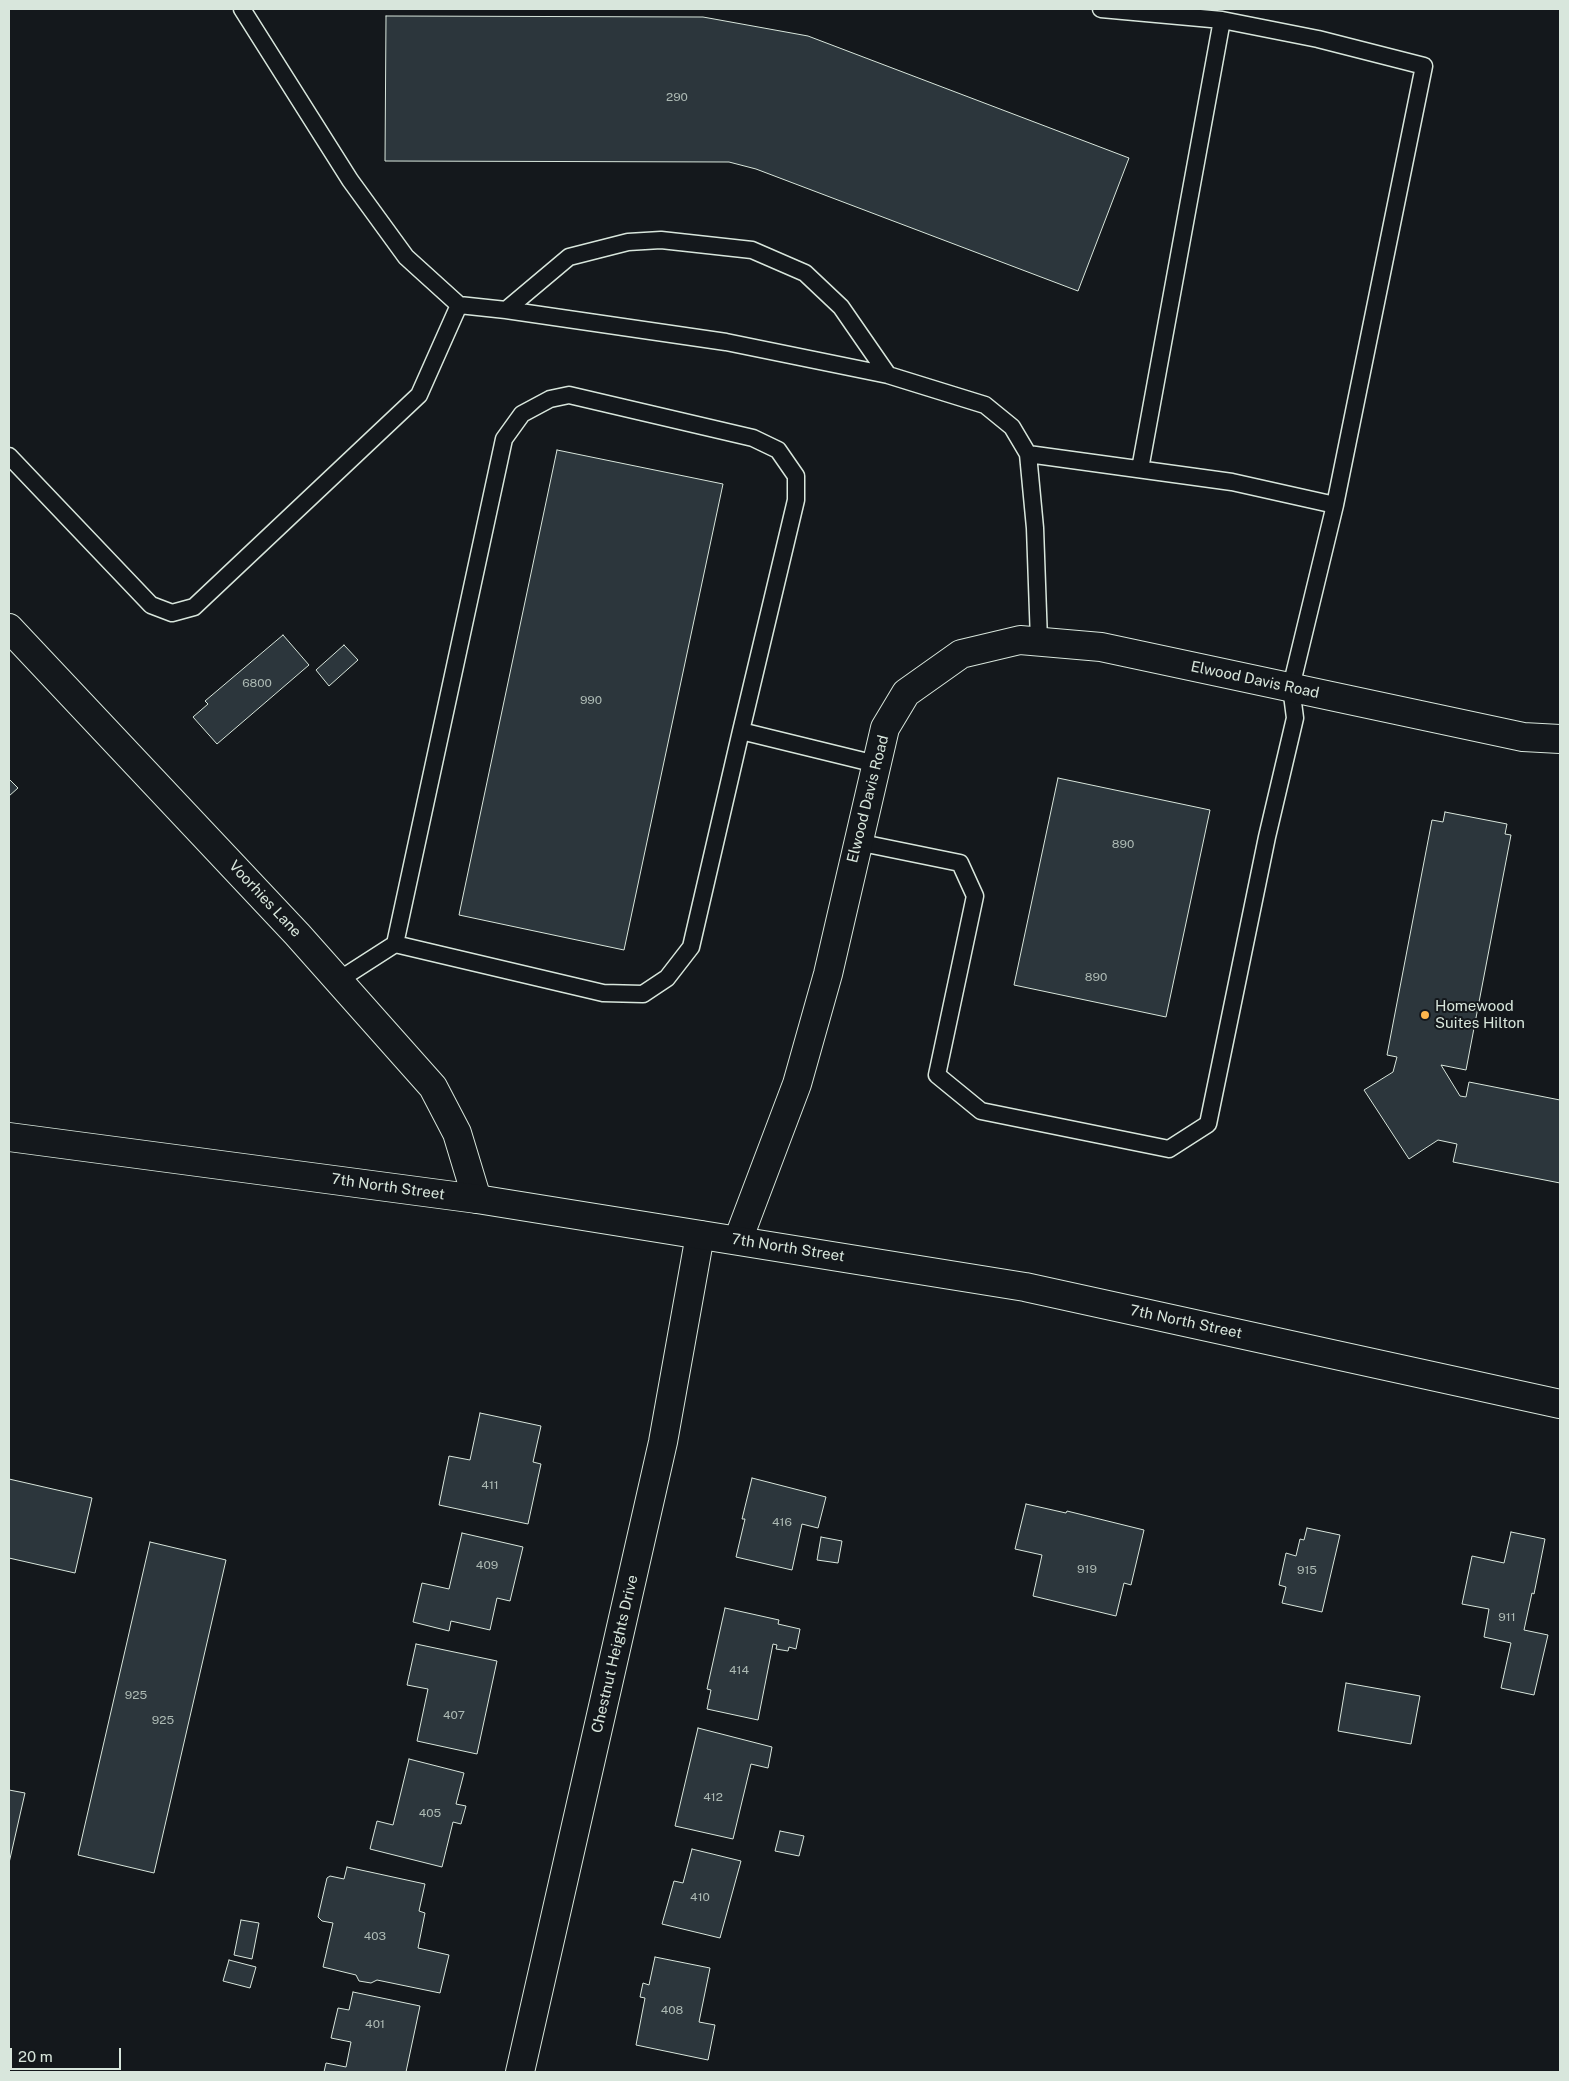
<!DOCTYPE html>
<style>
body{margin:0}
#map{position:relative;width:1569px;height:2081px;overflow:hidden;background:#14181c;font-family:"Public Sans",sans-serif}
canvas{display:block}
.frame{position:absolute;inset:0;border:10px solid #d8e6dc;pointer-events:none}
.scale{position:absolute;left:10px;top:2048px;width:111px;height:22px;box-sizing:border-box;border:2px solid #d8e6dc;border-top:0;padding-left:6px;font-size:15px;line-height:18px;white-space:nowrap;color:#d8e6dc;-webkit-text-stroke:4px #14181c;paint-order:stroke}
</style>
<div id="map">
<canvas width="1569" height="2081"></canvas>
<div class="frame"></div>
<div class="scale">20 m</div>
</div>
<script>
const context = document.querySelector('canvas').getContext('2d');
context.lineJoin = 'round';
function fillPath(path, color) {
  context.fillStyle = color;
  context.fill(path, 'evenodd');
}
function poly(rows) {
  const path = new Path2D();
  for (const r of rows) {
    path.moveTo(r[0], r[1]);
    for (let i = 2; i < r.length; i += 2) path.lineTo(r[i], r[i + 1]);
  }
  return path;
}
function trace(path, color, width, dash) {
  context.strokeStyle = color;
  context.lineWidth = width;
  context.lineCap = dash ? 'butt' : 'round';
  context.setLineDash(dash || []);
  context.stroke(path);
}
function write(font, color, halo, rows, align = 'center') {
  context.font = font + ' "Public Sans",sans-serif';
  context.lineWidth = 4;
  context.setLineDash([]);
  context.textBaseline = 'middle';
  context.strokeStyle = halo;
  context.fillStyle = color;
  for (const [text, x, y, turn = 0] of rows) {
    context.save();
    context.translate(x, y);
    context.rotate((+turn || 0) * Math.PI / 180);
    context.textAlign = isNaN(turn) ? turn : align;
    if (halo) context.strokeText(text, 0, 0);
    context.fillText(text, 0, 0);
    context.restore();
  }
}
const building = poly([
 [386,16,703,17,808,36,1129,158,1078,291,756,169,729,162,385,161,386,16],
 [557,450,723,484,624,950,459,915,557,450],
 [283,635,309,665,217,744,193,717,208,704,205,701,283,635],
 [344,645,358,660,329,686,316,670,344,645],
 [1058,778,1210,810,1166,1017,1014,985,1058,778],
 [9,779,18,788,9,796,9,779],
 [1445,812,1507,824,1505,834,1511,835,1466,1070,1441,1065,1460,1096,1466,1097,1469,1082,1560,1100,1560,1183,1453,1162,1457,1144,1438,1140,1409,1159,1364,1090,1393,1072,1397,1057,1387,1055,1432,820,1443,822,1445,812],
 [480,1413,541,1426,533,1462,541,1464,528,1524,439,1505,449,1456,470,1460,480,1413],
 [752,1478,826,1497,818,1528,802,1524,792,1570,736,1557,745,1519,742,1519,752,1478],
 [9,1479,92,1498,75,1573,9,1558,9,1479],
 [1026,1504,1066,1513,1067,1511,1144,1530,1131,1585,1124,1583,1116,1616,1033,1596,1042,1555,1015,1549,1026,1504],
 [1307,1528,1340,1535,1322,1612,1282,1603,1286,1587,1279,1585,1286,1553,1296,1556,1300,1539,1304,1540,1307,1528],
 [1511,1532,1545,1539,1534,1594,1532,1593,1524,1630,1548,1635,1534,1695,1501,1688,1511,1643,1484,1637,1489,1609,1462,1604,1472,1556,1504,1563,1511,1532],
 [462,1533,523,1547,510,1601,497,1598,490,1630,451,1621,449,1631,413,1622,422,1583,449,1589,462,1533],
 [821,1537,842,1541,838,1563,817,1560,821,1537],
 [150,1542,226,1560,154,1873,78,1855,150,1542],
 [725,1608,779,1620,778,1624,800,1629,796,1649,789,1647,788,1651,776,1649,777,1645,773,1644,758,1720,707,1709,711,1690,707,1689,725,1608],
 [416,1644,497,1661,477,1754,417,1741,428,1689,407,1685,416,1644],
 [1346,1683,1420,1696,1411,1744,1338,1731,1346,1683],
 [698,1728,772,1747,768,1768,751,1764,733,1839,675,1826,698,1728],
 [409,1759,464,1773,456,1804,466,1806,461,1824,453,1822,442,1867,370,1849,377,1821,393,1825,409,1759],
 [9,1790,25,1793,9,1863,9,1790],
 [780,1831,804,1836,799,1856,775,1851,780,1831],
 [692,1849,741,1861,720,1938,662,1924,674,1881,683,1883,692,1849],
 [347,1867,425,1884,419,1911,425,1913,418,1948,449,1955,440,1993,377,1980,371,1983,359,1981,356,1975,323,1967,333,1923,322,1921,318,1917,327,1878,330,1876,344,1879,347,1867],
 [241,1920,259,1923,252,1959,234,1955,241,1920],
 [655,1957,710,1968,699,2022,715,2025,708,2060,636,2045,645,1998,640,1997,643,1983,649,1985,655,1957],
 [229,1960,256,1967,250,1988,223,1981,229,1960],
 [353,1992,420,2006,406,2072,324,2072,326,2063,346,2067,351,2042,331,2038,338,2008,349,2010,353,1992]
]);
fillPath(building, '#2c363c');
trace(building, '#d8e6dc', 1);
const lane = poly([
 [242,9,350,180,406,257,459,305,506,310,726,342,888,375,985,405,1012,427,1028,454,1035,528,1039,641],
 [1101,9,1222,20],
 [506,310,569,257,628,242,661,240,752,250,805,273,841,307,888,375],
 [9,456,151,605,172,613,194,607,419,395,459,305],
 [1140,469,1222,20,1318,39,1424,66,1335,505],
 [857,842,960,863,975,896,937,1075,981,1111,1169,1149,1208,1124,1267,837,1295,718,1291,687,1335,505,1232,482,1028,454],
 [395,944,504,439,522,414,550,399,569,395,753,438,778,450,796,476,796,500,741,731],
 [339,980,395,944,603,993,643,994,667,978,691,947,741,731,876,764]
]);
const street = poly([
 [9,628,297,934,433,1087,457,1133,477,1199],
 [738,1240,797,1084,828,974,885,728,906,693,961,654,1020,640,1101,647,1523,737,1560,739],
 [520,2072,663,1442,700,1235]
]);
const secondary = poly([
 [9,1137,477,1199,1025,1287,1560,1404]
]);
trace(lane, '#d8e6dc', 19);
trace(street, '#d8e6dc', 30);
trace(secondary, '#d8e6dc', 30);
trace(lane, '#14181c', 16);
trace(street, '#14181c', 28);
trace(secondary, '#14181c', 28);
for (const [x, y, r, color] of [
 [1425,1015,5,"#ffb74d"]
]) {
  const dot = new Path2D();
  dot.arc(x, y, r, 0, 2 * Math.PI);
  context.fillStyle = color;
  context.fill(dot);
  trace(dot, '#14181c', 2);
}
write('12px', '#adbab4', null, [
 ["290",677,97],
 ["6800",257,683],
 ["990",591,700],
 ["890",1123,844],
 ["890",1096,977],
 ["411",490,1485],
 ["416",782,1522],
 ["409",487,1565],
 ["919",1087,1569],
 ["915",1307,1570],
 ["911",1507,1617],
 ["414",739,1670],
 ["925",136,1695],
 ["407",454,1715],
 ["925",163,1720],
 ["412",713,1797],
 ["405",430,1813],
 ["410",700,1897],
 ["403",375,1936],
 ["408",672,2010],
 ["401",375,2024]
]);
write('15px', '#d8e6dc', '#14181c', [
 ["Elwood Davis Road",1255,680,12],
 ["Elwood Davis Road",868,799,-76],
 ["Voorhies Lane",265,899,47],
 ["7th North Street",388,1187,8],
 ["7th North Street",788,1248,9],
 ["7th North Street",1186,1322,12],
 ["Chestnut Heights Drive",615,1654,-77]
]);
write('15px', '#d8e6dc', '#14181c', [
 ["Homewood",1435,1006],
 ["Suites Hilton",1435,1023]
], 'left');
</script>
